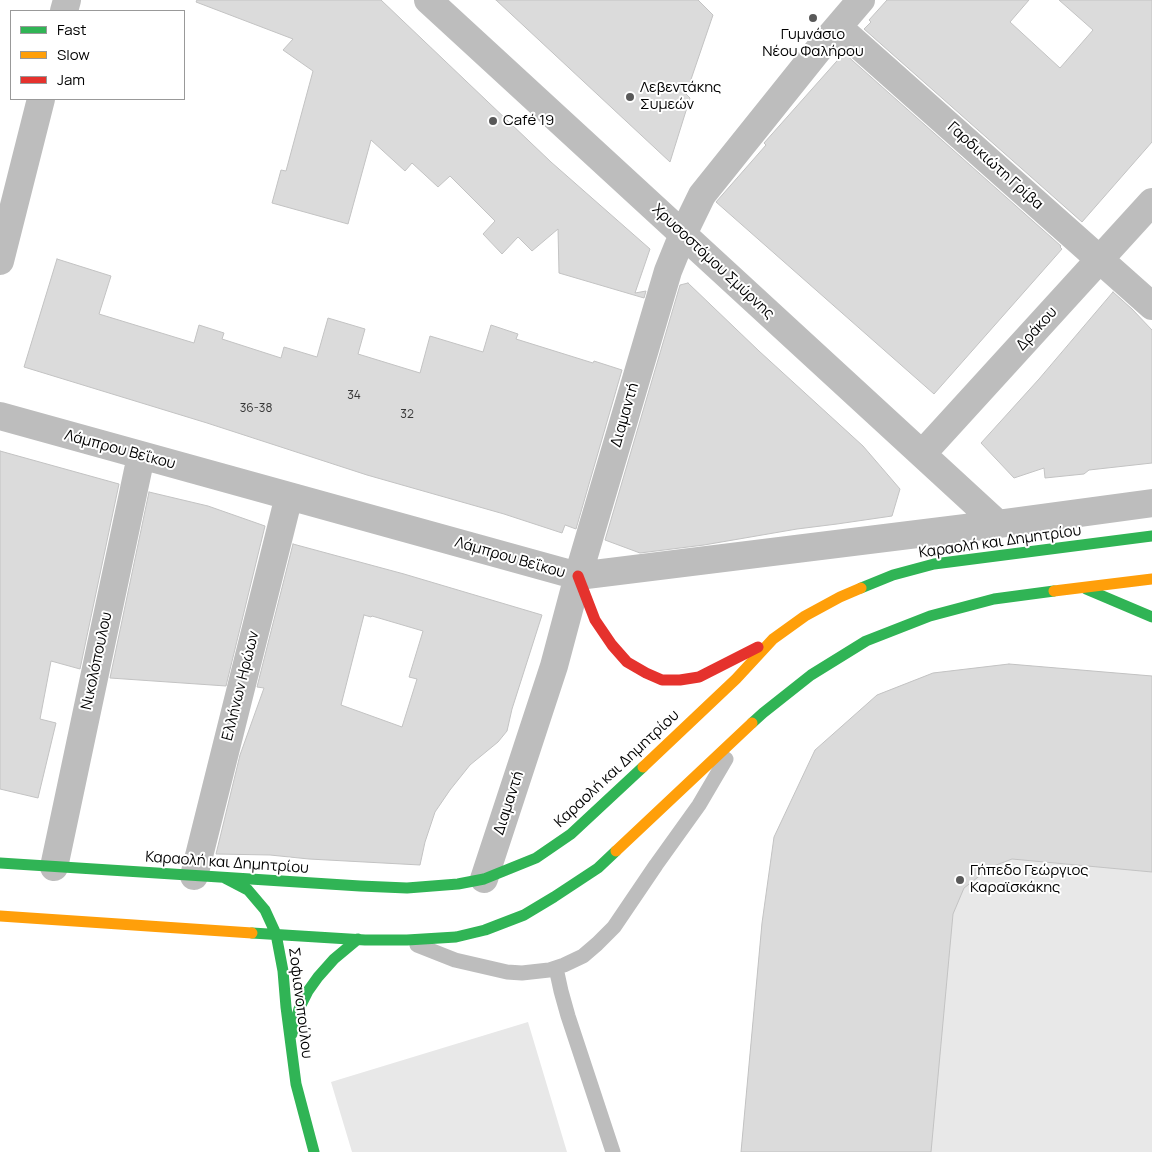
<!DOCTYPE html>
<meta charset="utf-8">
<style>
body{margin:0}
#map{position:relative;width:1152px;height:1152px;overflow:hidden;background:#fff;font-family:Manrope,sans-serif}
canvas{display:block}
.legend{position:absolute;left:10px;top:10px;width:175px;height:90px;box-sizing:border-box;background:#fff;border:1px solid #999;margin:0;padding:6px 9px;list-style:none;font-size:15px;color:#000}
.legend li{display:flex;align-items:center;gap:10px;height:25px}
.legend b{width:25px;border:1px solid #999}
</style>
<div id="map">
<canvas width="1152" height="1152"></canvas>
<ul class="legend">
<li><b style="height:6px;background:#30b455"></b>Fast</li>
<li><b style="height:6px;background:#ff9f0a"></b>Slow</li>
<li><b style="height:6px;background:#e5322d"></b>Jam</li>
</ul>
</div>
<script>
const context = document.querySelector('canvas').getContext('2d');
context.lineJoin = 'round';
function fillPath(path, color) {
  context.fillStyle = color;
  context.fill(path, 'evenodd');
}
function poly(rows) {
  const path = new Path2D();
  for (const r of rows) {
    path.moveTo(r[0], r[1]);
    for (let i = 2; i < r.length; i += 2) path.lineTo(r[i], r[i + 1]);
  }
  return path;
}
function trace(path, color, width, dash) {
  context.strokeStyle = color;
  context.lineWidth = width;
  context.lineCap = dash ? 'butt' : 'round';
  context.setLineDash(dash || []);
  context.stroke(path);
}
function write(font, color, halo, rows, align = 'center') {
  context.font = font + ' Manrope,sans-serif';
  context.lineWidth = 4;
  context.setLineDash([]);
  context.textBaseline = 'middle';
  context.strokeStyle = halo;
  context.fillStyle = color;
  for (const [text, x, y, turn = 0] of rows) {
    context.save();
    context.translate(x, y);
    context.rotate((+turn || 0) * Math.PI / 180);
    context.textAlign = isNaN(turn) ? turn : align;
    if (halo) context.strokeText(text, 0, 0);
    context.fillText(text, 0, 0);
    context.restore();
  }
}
fillPath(poly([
 [1009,664,1152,676,1152,1152,741,1152,762,923,877,695,933,673],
 [528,1022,567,1152,352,1152,331,1082]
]), '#e8e8e8');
const building = poly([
 [197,0,381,0,551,162,650,249,635,293,646,291,644,298,559,273,558,229,532,251,518,237,502,254,483,234,495,221,450,176,438,187,412,163,405,171,371,140,348,224,272,203,281,170,286,171,313,71,283,50,293,39,196,2,197,0],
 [496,0,698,0,713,15,686,94,690,98,670,162,496,0],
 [887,0,1029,0,1010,22,1060,68,1093,30,1059,0,1152,0,1152,142,1082,222,864,29,871,22,869,20,887,0],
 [844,53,1061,246,1060,247,1062,249,934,394,716,202,766,145,764,143,844,53],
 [57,259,111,276,99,314,194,343,199,325,224,333,222,339,281,358,284,347,317,357,328,318,365,329,358,354,420,373,430,336,483,352,491,325,518,334,516,339,593,363,594,361,622,370,576,529,565,525,562,533,504,514,367,475,207,423,24,367,57,259],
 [688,283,759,351,863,446,900,489,892,516,837,524,797,529,704,545,640,553,605,540,680,285,688,283],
 [1113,292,1132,309,1152,330,1152,463,1089,470,1084,474,1045,478,1044,468,1014,478,981,443,1039,379,1113,292],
 [0,451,119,484,80,669,51,661,40,719,56,723,38,798,0,789,0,451],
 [149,492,208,506,265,526,226,686,110,678,149,492],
 [293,544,404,574,542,615,512,709,507,731,498,742,470,765,450,790,435,812,425,842,420,865,309,859,270,855,216,854,240,755,264,688,257,687,293,544],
 [364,615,371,617,372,616,423,631,409,677,417,679,402,727,341,705,364,615],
 [1009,664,1152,676,1152,872,1012,859,991,867,964,888,953,914,931,1152,741,1152,762,923,774,837,815,750,877,695,933,673,1009,664]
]);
fillPath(building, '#dbdbdb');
trace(building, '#c3c3c3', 1);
trace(poly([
 [417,945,455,960,507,972,522,973,549,970,564,965,583,956,597,944,614,927,656,865,699,805,726,759],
 [556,968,561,991,568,1016,613,1152]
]), '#bdbdbd', 15);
trace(poly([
 [428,0,998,524],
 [64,11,67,0],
 [838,27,1152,306],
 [0,261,41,99],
 [0,416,578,576,998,524,1152,503],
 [922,454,1152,202],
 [54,867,141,456],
 [194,876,289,496],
 [484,879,554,666,578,576,668,271,683,234,702,195,819,49,861,0]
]), '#bdbdbd', 28);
trace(poly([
 [861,588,893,575,934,564,1152,536],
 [1086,589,1152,617],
 [752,723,763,713,811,675,866,641,930,616,994,599,1054,591],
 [0,863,360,886,407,888,458,884,484,879,536,858,571,834,643,767],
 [225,878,248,890,265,910,276,934,283,971,286,1007,296,1084,314,1152],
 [252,933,365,940,407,940,456,937,485,930,524,915,554,897,598,868,616,851],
 [292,1034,299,1009,308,991,318,977,334,959,358,939]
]), '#30b455', 11);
trace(poly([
 [1054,591,1152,579],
 [643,767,736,679,773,639,805,616,840,597,861,588],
 [616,851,752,723],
 [0,916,252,933]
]), '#ff9f0a', 11);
trace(poly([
 [578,576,595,620,612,645,627,662,646,673,662,680,680,680,699,677,758,647]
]), '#e5322d', 11);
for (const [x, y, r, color] of [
 [813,18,5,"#595959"],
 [630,97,5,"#595959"],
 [493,121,5,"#595959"],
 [960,880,5,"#595959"]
]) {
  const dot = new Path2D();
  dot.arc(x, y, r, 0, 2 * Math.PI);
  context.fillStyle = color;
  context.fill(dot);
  trace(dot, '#fff', 2);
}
write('12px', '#373737', null, [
 ["34",354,396],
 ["36-38",256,409],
 ["32",407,415]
]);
write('15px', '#000', '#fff', [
 ["Γυμνάσιο",813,35,"center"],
 ["Νέου Φαλήρου",813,52,"center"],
 ["Λεβεντάκης",640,88],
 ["Συμεών",640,105],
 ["Café 19",503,121],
 ["Γήπεδο Γεώργιος",970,871],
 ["Καραϊσκάκης",970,888]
], 'left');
write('15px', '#000', '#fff', [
 ["Γαρδικιώτη Γρίβα",995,166,42],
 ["Χρυσοστόμου Σμύρνης",713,262,43],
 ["Δράκου",1037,329,-48],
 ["Διαμαντή",625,415,-74],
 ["Λάμπρου Βεΐκου",120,450,15],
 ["Καραολή και Δημητρίου",1000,542,-8],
 ["Λάμπρου Βεΐκου",510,558,16],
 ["Νικολόπουλου",97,661,-78],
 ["Ελλήνων Ηρώων",241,686,-76],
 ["Καραολή και Δημητρίου",617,769,-43],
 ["Διαμαντή",509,803,-72],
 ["Καραολή και Δημητρίου",227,863,4],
 ["Σοφιανοπούλου",300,1003,83]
]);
</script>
